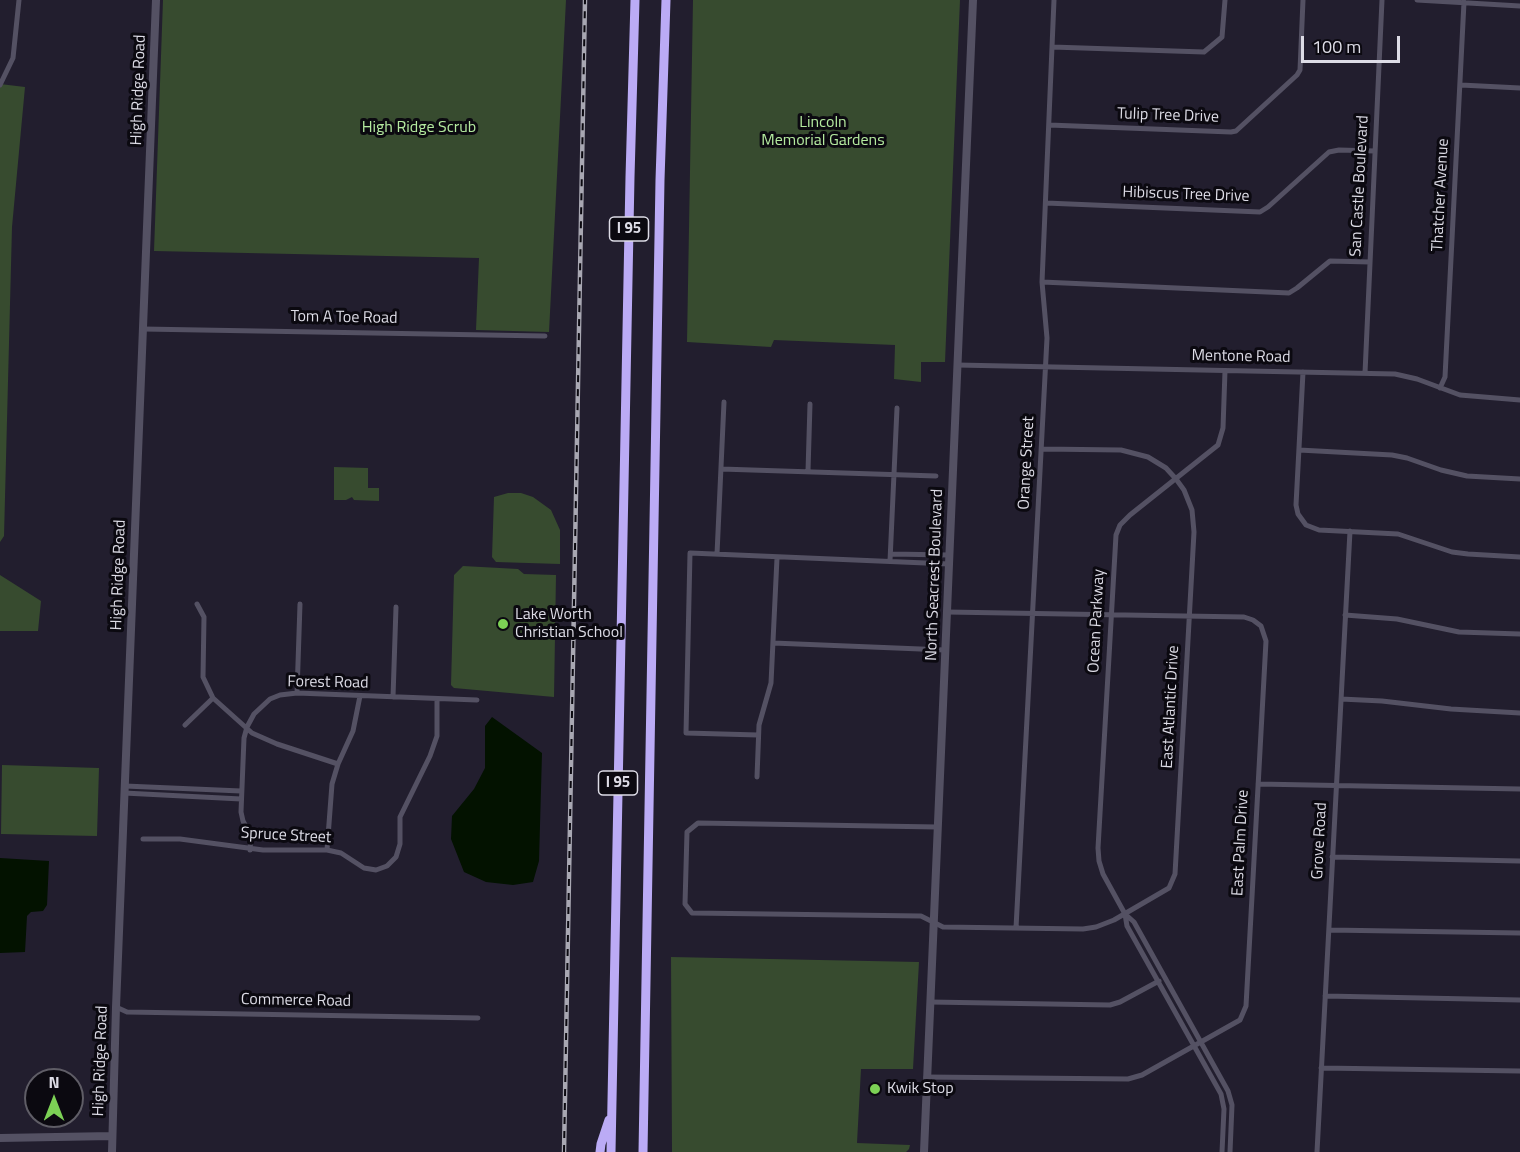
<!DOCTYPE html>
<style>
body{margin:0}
#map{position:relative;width:1520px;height:1152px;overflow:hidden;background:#221e2e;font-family:"Titillium Web",sans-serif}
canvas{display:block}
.north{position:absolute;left:24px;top:1068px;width:60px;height:60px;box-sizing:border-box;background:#0b0910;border:2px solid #5f5d66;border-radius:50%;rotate:0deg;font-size:16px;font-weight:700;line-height:24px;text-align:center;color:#dddce6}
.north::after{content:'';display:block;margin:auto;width:21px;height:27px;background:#7cd155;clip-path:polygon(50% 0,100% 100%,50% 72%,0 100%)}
.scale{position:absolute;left:1301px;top:36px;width:99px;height:27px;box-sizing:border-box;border:3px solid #dddce6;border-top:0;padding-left:8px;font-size:18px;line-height:21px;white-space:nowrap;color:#dddce6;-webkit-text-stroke:4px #0b0910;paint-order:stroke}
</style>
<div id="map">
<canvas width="1520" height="1152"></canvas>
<div class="north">N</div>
<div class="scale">100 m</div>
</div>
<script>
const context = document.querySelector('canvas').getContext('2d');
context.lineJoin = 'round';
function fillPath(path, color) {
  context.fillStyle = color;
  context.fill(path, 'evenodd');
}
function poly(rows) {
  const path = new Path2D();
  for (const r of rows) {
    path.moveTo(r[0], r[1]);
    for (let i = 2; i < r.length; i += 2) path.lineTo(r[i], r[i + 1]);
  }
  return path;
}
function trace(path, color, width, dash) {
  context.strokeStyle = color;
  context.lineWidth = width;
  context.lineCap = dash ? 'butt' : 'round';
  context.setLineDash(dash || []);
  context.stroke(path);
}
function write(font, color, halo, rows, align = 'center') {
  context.font = font + ' "Titillium Web",sans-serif';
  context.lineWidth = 6;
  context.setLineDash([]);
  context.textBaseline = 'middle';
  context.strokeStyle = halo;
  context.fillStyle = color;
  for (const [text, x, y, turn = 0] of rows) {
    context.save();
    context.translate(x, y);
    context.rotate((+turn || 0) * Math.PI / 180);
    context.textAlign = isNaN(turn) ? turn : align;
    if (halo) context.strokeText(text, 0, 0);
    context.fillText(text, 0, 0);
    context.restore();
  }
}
fillPath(poly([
 [163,0,566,0,549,332,476,330,479,258,154,251],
 [693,0,960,0,945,362,921,362,921,382,894,379,895,345,774,340,771,347,687,342],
 [0,84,25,87,12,227,4,536,0,542],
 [334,467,368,468,368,488,379,488,379,501,354,500,352,497,346,500,334,500],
 [508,493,521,493,533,497,551,510,560,530,560,564,496,562,492,557,494,497],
 [463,566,518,569,524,574,556,575,554,697,454,688,451,685,454,575],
 [0,575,41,601,38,631,0,631],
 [2,765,99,768,97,836,1,834],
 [671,957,919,962,913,1069,861,1069,857,1143,910,1145,909,1149,906,1152,672,1152]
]), '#374b2f');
fillPath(poly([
 [492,717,542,753,539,861,533,882,513,885,486,882,464,872,451,839,452,816,474,789,485,768,485,726],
 [0,858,49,861,47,905,43,911,31,912,27,916,25,952,0,953]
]), '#031200');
trace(poly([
 [1417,0,1520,6],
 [1052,47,1204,52,1222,37,1225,0],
 [0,85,13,58,19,0],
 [1461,85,1520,88],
 [1049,125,1231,132,1236,131,1297,75,1300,70,1303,0],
 [1046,203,1260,212,1268,207,1329,152,1339,150,1375,151],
 [1042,282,1289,293,1297,288,1330,261,1370,262],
 [143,329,545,336],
 [957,365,1395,374,1417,379,1460,395,1520,400],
 [1225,371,1223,428,1218,445,1130,515,1120,525,1116,535,1098,848,1099,861,1103,874,1125,914,1134,922,1228,1091,1232,1105,1230,1152],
 [1303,372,1296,505,1298,514,1306,525,1319,530,1398,534,1452,552,1468,554,1520,557],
 [1365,373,1382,0],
 [1440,388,1445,377,1464,2],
 [1299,450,1392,455,1407,458,1441,470,1467,476,1520,479],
 [721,469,936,476],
 [808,471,810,404],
 [717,554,724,402],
 [891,554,949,555],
 [890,561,897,408],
 [197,604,204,617,203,677,213,698,252,733,277,744,338,764],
 [1345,615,1397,619,1459,632,1520,634],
 [773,643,945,650],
 [297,693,300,604],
 [393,697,396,607],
 [1341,699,1382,701,1451,709,1520,713],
 [185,725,213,698],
 [758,735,686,733,690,553,949,564],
 [757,777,759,725,771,683,777,558],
 [1258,784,1520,789],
 [125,786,241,791],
 [124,793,241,799],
 [937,827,698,823,687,832,685,904,692,913,921,916,943,927,1083,929,1096,927,1114,920,1169,888,1175,874,1194,532,1192,510,1184,490,1176,479,1166,468,1148,457,1121,450,1042,449],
 [143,839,180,839,263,850,327,850,341,853,364,868,376,870,387,866,396,857,400,844,400,817,430,756,437,736,437,699],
 [250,850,251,836,243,821,241,812,244,738,247,727,254,714,270,699,280,695,297,693,477,700],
 [327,850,332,784,338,764,353,731,360,696],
 [1332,857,1520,861],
 [1125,914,1127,926,1221,1094,1224,1109,1222,1152],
 [1016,928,1047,338,1042,282,1054,0],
 [1329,930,1520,933],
 [1325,996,1520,1000],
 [930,1002,1110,1005,1120,1002,1159,981],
 [116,1007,127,1012,478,1018],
 [1321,1068,1520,1071],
 [926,1077,1128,1079,1142,1075,1240,1020,1246,1006,1266,641,1261,626,1253,620,1244,617,947,612],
 [1317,1152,1350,531]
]), '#545163', 5);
trace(poly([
 [0,1138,112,1136],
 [112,1152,116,1007,156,0],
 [924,1152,973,0]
]), '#545163', 8);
trace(poly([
 [600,1152,601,1144,609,1120],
 [611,1152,630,177,635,0],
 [643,1152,660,180,666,0]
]), '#bbabf5', 9);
const rail = poly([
 [564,1152,585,0]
]);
trace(rail, '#a8a7b2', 4.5);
trace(rail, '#0b0910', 2, [7]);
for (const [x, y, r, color] of [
 [503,624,6,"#7cd155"],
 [875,1089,6,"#7cd155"]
]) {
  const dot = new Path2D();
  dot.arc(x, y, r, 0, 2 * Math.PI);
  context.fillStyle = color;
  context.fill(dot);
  trace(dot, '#0b0910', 2);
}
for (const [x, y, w] of [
 [629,229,39],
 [618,783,39]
]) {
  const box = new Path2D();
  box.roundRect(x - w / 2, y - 12, w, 24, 4.5);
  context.fillStyle = '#0b0910';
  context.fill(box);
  trace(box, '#dddce6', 1.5);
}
write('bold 15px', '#dddce6', null, [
 ["I 95",629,229],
 ["I 95",618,783]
]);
write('16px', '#dddce6', '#0b0910', [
 ["High Ridge Road",139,90,-88],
 ["Tulip Tree Drive",1168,116,2],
 ["San Castle Boulevard",1360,186,-87],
 ["Hibiscus Tree Drive",1186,195,2],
 ["Thatcher Avenue",1441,195,-87],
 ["Tom A Toe Road",344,318,1],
 ["Mentone Road",1241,357,1],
 ["Orange Street",1027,463,-87],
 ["High Ridge Road",119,575,-88],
 ["North Seacrest Boulevard",935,575,-88],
 ["Ocean Parkway",1097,621,-87],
 ["Forest Road",328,683,1],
 ["East Atlantic Drive",1171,707,-87],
 ["Spruce Street",286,836,3],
 ["Grove Road",1320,841,-87],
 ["East Palm Drive",1241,843,-87],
 ["Commerce Road",296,1001,1],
 ["High Ridge Road",101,1061,-88]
]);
write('16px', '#b4ea9f', '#0b0910', [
 ["Lincoln",823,123],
 ["Memorial Gardens",823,141],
 ["High Ridge Scrub",419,128]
]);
write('16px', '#dddce6', '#0b0910', [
 ["Lake Worth",515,615],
 ["Christian School",515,633],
 ["Kwik Stop",887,1089]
], 'left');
</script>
